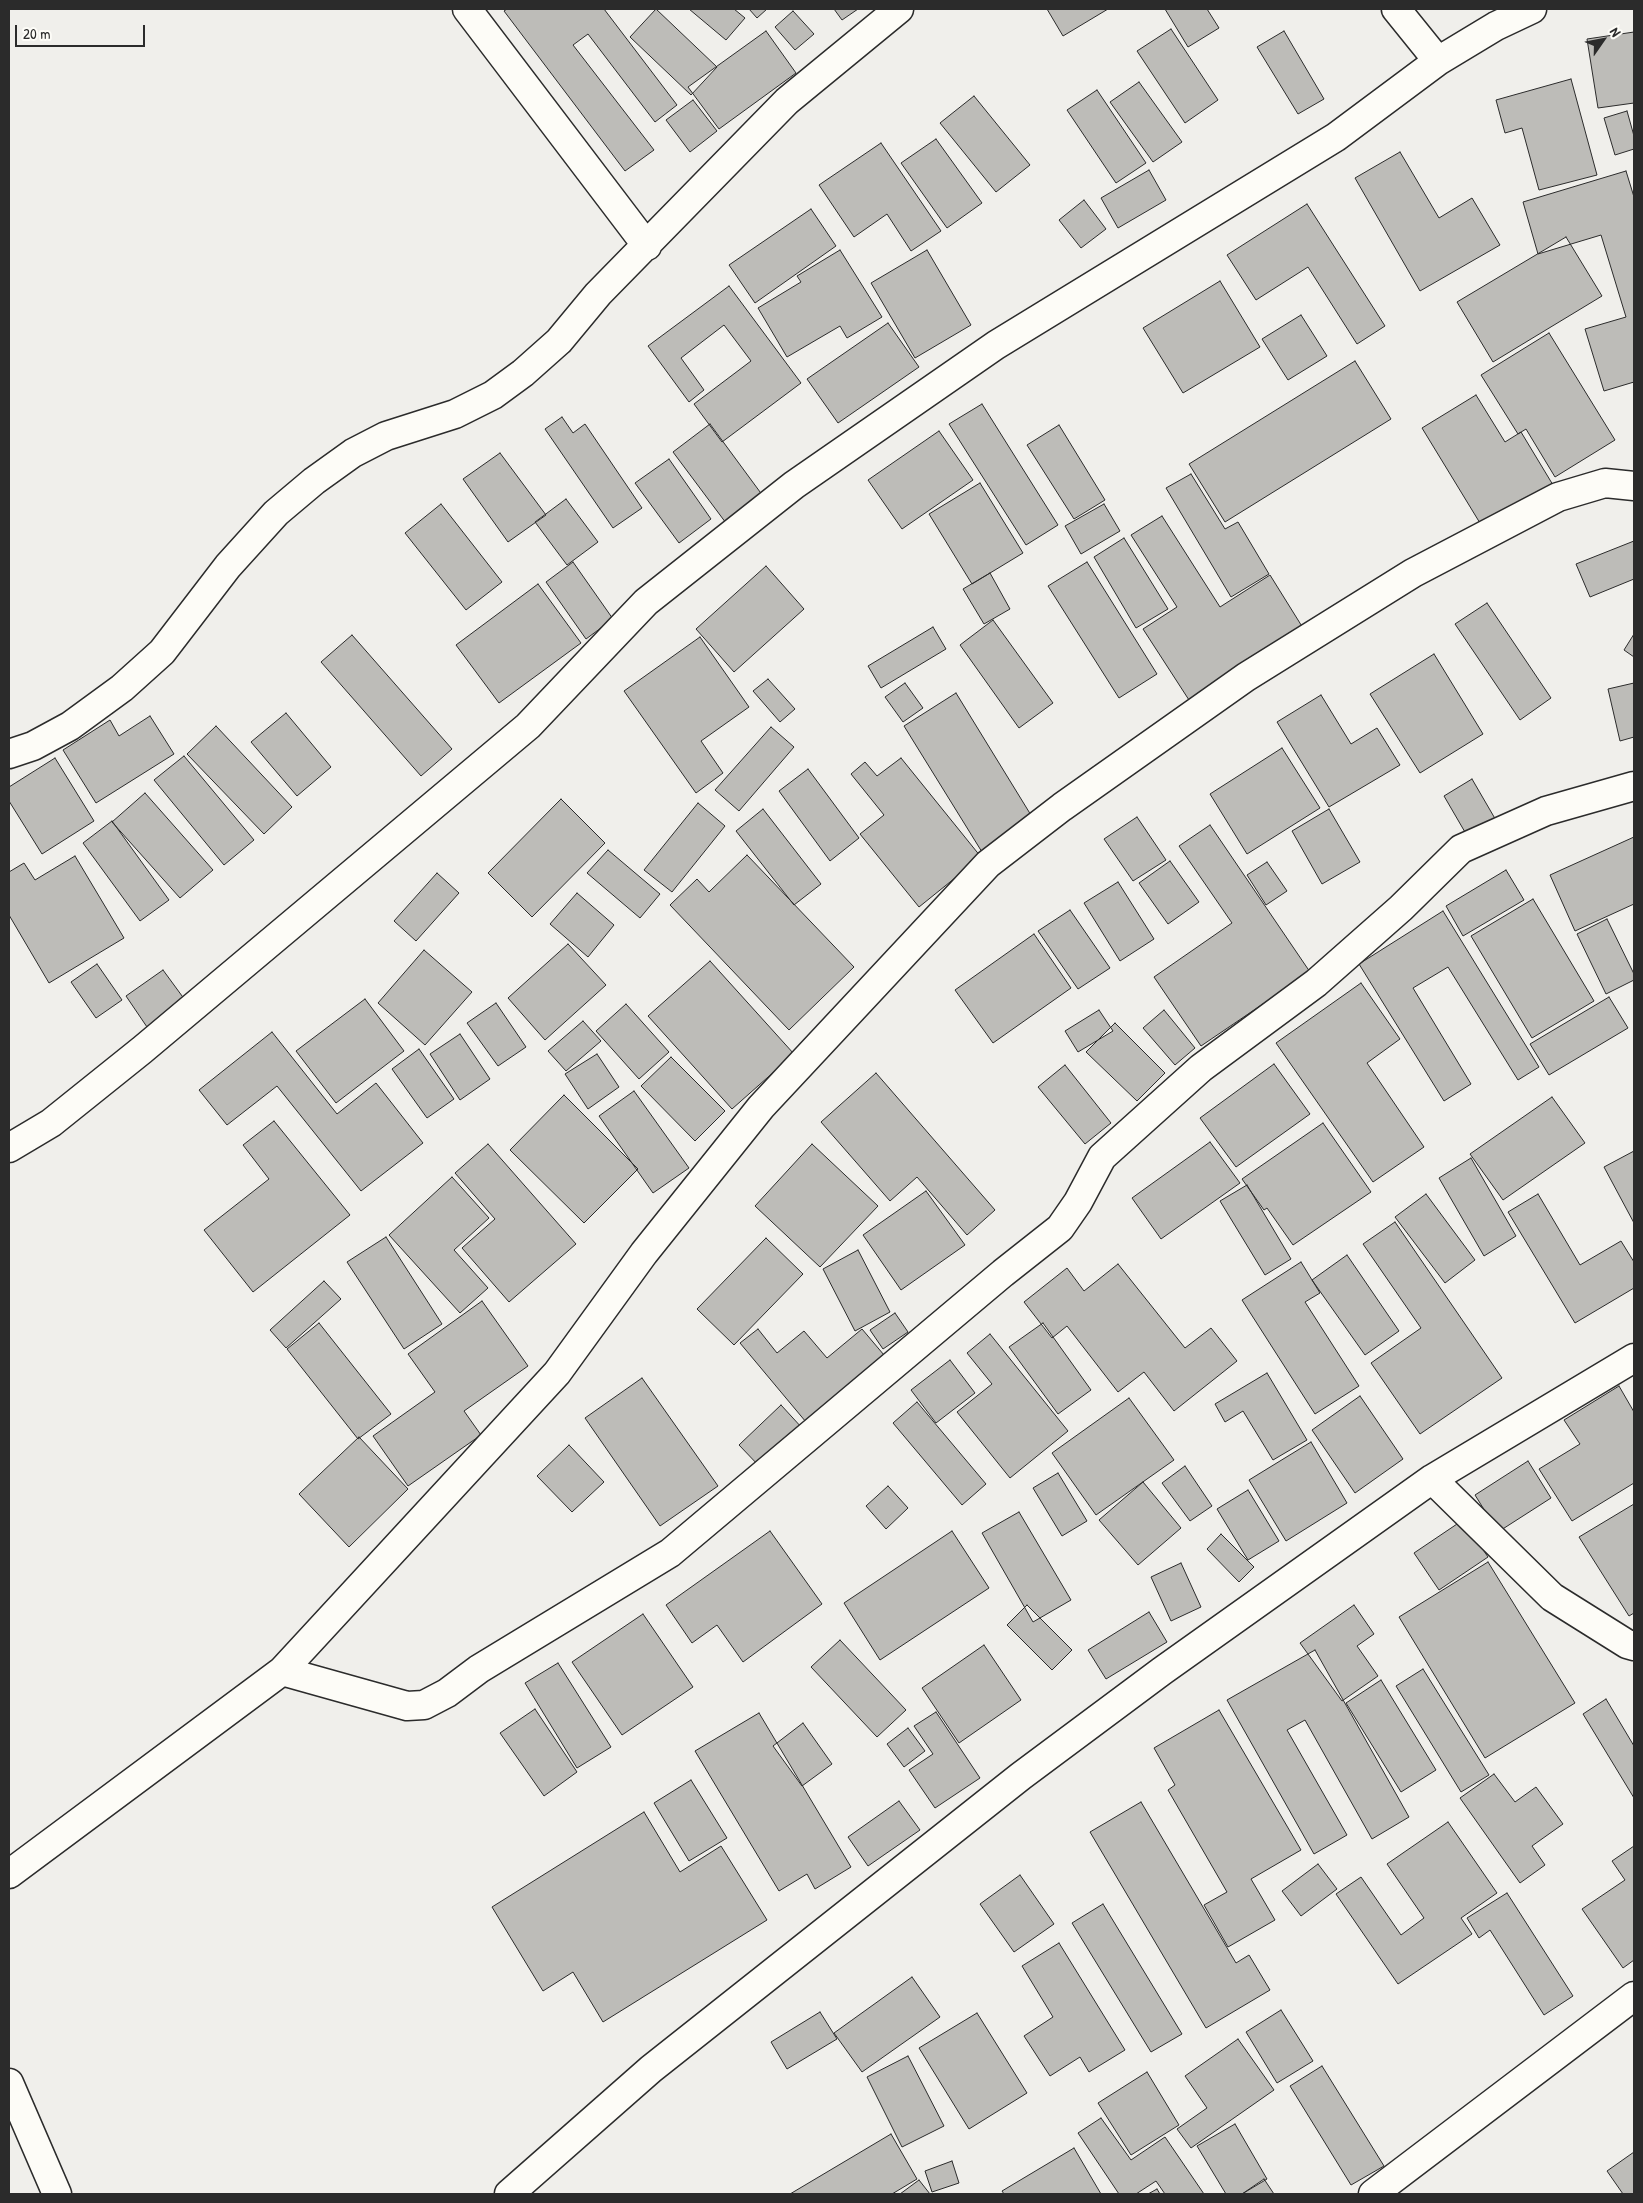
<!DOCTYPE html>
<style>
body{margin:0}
#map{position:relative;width:1643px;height:2203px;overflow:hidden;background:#f0efeb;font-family:"Patrick Hand",sans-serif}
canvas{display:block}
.frame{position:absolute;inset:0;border:10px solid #2b2b2b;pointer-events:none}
.north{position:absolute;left:1578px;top:15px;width:50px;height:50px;-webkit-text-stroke:4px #fdfcf7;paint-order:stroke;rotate:57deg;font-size:14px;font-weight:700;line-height:20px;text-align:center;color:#2b2b2b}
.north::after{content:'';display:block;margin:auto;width:18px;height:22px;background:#2b2b2b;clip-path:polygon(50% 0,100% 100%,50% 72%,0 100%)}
.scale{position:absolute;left:15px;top:25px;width:130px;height:22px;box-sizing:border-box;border:2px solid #2b2b2b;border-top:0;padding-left:6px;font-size:15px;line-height:18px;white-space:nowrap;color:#2b2b2b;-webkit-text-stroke:4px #fdfcf7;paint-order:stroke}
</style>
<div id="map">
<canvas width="1643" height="2203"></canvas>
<div class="frame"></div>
<div class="north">N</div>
<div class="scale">20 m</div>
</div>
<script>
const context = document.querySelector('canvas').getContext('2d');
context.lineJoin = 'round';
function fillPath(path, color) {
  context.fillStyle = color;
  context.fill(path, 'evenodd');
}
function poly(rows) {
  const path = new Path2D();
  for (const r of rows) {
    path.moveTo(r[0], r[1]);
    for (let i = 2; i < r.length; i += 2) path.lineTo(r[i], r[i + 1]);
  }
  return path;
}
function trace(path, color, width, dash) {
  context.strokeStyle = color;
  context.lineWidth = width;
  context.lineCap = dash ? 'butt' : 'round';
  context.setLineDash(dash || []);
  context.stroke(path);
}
const building = poly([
 [507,9,604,9,677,105,655,122,588,34,573,45,654,150,625,171,504,11,507,9],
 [656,9,717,67,691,95,630,37,656,9],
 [689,9,734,9,745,18,726,40,689,9],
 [749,9,767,9,757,18,749,9],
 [834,9,858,9,842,20,834,9],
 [1047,9,1108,9,1063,36,1047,9],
 [1165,9,1207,9,1219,28,1188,47,1165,9],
 [793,11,814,34,795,50,775,27,793,11],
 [1171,29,1218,100,1185,123,1137,51,1171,29],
 [766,31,796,73,719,129,688,87,766,31],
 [1284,31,1324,99,1298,114,1257,47,1284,31],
 [1634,32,1634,103,1598,108,1587,39,1634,32],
 [1571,79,1597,175,1539,190,1522,128,1505,133,1496,100,1571,79],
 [1139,82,1182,142,1153,162,1110,102,1139,82],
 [1097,90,1146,163,1116,183,1067,110,1097,90],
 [974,96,1030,165,996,192,940,123,974,96],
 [693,100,717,131,690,152,666,120,693,100],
 [1627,111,1634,136,1634,149,1615,155,1604,118,1627,111],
 [936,139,982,203,947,228,901,163,936,139],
 [881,143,941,231,911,251,887,214,854,237,819,185,881,143],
 [1400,152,1439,218,1472,198,1500,245,1420,291,1355,178,1400,152],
 [1149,170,1166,200,1118,228,1101,198,1149,170],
 [1626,171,1634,197,1634,382,1604,391,1585,329,1626,317,1601,235,1538,254,1523,202,1626,171],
 [1084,200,1106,229,1081,248,1059,220,1084,200],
 [1307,204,1385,326,1357,344,1308,267,1256,300,1227,255,1307,204],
 [811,209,836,246,755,303,729,265,811,209],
 [1566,237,1602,296,1493,362,1457,302,1566,237],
 [840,250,882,317,847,338,840,326,787,357,758,308,801,282,797,276,840,250],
 [927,250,971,325,915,358,871,283,927,250],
 [1220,281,1260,347,1183,393,1143,328,1220,281],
 [729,286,801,383,722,442,694,404,751,361,724,325,681,358,704,390,689,402,648,346,729,286],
 [1301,315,1327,356,1288,380,1262,339,1301,315],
 [888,323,919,367,838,423,807,379,888,323],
 [1549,333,1615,440,1555,477,1526,429,1518,434,1481,375,1549,333],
 [1355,361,1391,419,1225,522,1189,464,1355,361],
 [1476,395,1505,442,1521,432,1553,485,1483,528,1422,428,1476,395],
 [982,404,1058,525,1026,545,949,424,982,404],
 [562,417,573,433,585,424,642,508,613,528,545,429,562,417],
 [710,424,763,496,726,523,673,452,710,424],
 [1059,425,1105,500,1074,519,1027,445,1059,425],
 [939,431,973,480,902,529,868,480,939,431],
 [500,453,546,515,508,542,463,479,500,453],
 [669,459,711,519,679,543,635,483,669,459],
 [1191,474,1225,529,1238,522,1269,574,1231,597,1166,488,1191,474],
 [980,483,1023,553,972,584,929,514,980,483],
 [566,499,598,542,567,565,535,522,566,499],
 [441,504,502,582,466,610,405,533,441,504],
 [1104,504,1120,531,1081,554,1065,526,1104,504],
 [1162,516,1220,607,1270,575,1303,628,1189,700,1143,629,1177,607,1131,535,1162,516],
 [1124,538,1168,609,1136,628,1094,557,1124,538],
 [1634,541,1634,579,1590,597,1576,564,1634,541],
 [573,562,613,619,586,639,546,582,573,562],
 [1087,562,1157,674,1119,698,1048,586,1087,562],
 [766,566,804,609,734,672,696,629,766,566],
 [990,573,1010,609,984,624,963,589,990,573],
 [538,584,581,643,499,703,456,645,538,584],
 [1487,603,1551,698,1520,720,1455,624,1487,603],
 [993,620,1053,703,1019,728,960,645,993,620],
 [933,627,946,649,881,688,868,666,933,627],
 [1634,634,1634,657,1624,650,1634,634],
 [352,635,452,749,421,776,321,662,352,635],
 [700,637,749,707,701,741,723,773,696,793,624,691,700,637],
 [1434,654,1483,734,1420,773,1370,694,1434,654],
 [768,679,795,709,780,722,753,691,768,679],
 [905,683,923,708,903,722,885,697,905,683],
 [1634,683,1634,737,1620,741,1608,689,1634,683],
 [956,693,1034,820,982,852,904,726,956,693],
 [1321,695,1351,744,1377,728,1400,765,1329,807,1277,722,1321,695],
 [286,713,331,767,297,796,251,742,286,713],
 [150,716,174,754,96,803,63,750,110,720,119,736,150,716],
 [216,726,292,807,264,834,187,754,216,726],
 [771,727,794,747,739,811,715,790,771,727],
 [1282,748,1320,808,1247,854,1210,794,1282,748],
 [184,756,254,840,224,865,154,780,184,756],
 [55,758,94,821,42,854,9,801,9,787,55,758],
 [901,758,981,857,919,907,860,834,884,815,851,774,865,762,877,776,901,758],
 [808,769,859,838,830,861,779,791,808,769],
 [1472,779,1497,822,1469,839,1444,796,1472,779],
 [145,793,213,870,180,898,112,822,145,793],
 [561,799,605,843,532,917,488,873,561,799],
 [698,803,725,826,672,892,644,870,698,803],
 [763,809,821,884,794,905,736,831,763,809],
 [1329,809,1360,862,1322,884,1292,831,1329,809],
 [1137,817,1166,860,1133,881,1104,839,1137,817],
 [112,821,169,900,140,921,83,843,112,821],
 [1210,825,1310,972,1201,1046,1154,977,1232,923,1179,846,1210,825],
 [1634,837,1634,904,1575,931,1550,875,1634,837],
 [608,850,660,894,640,918,587,873,608,850],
 [747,855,854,967,789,1030,670,905,697,879,709,892,747,855],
 [75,856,124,938,49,983,9,915,9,872,24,863,35,880,75,856],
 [1170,861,1199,902,1168,924,1139,883,1170,861],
 [1267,862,1287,891,1266,905,1247,875,1267,862],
 [1506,870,1524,900,1463,936,1446,906,1506,870],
 [437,873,459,893,416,941,394,921,437,873],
 [1118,882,1154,939,1120,961,1084,903,1118,882],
 [577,893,614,925,588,957,550,924,577,893],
 [1533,899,1594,1001,1532,1038,1471,936,1533,899],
 [1070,910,1110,968,1078,989,1038,931,1070,910],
 [1443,911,1539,1067,1518,1080,1448,967,1413,988,1471,1084,1444,1101,1359,964,1443,911],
 [1607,919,1634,974,1634,980,1606,994,1577,934,1607,919],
 [1034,934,1071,988,993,1043,955,990,1034,934],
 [568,944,606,985,545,1040,508,998,568,944],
 [424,950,472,992,425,1045,378,1003,424,950],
 [710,961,794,1054,732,1109,648,1016,710,961],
 [97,964,122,1000,96,1018,71,982,97,964],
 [163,970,185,1000,147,1027,126,996,163,970],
 [1361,983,1400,1039,1367,1063,1424,1147,1373,1182,1276,1043,1361,983],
 [1609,997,1628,1028,1549,1075,1530,1044,1609,997],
 [365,999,404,1051,336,1103,296,1051,365,999],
 [496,1003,526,1047,498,1066,467,1023,496,1003],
 [626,1004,669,1052,639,1079,596,1031,626,1004],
 [1099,1010,1113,1031,1078,1052,1065,1031,1099,1010],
 [1164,1010,1195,1048,1175,1065,1143,1028,1164,1010],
 [583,1021,601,1041,566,1071,548,1051,583,1021],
 [1115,1023,1165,1073,1137,1101,1086,1052,1115,1023],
 [272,1032,337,1114,376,1083,423,1143,361,1191,277,1086,227,1125,199,1090,272,1032],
 [460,1034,490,1079,460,1100,430,1054,460,1034],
 [419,1049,454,1099,427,1118,392,1069,419,1049],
 [597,1054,619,1087,588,1109,565,1074,597,1054],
 [671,1057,725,1111,695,1141,641,1086,671,1057],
 [1274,1064,1310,1114,1236,1167,1200,1118,1274,1064],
 [1065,1065,1111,1123,1085,1144,1038,1087,1065,1065],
 [876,1073,995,1210,967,1235,917,1177,890,1201,821,1122,876,1073],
 [634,1091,689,1168,653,1193,599,1116,634,1091],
 [564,1095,638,1169,584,1223,510,1150,564,1095],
 [1552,1097,1585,1143,1503,1200,1470,1154,1552,1097],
 [274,1121,350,1215,253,1292,204,1230,269,1179,243,1145,274,1121],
 [1323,1123,1371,1192,1293,1245,1267,1208,1264,1210,1242,1179,1323,1123],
 [1210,1142,1240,1183,1161,1239,1132,1198,1210,1142],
 [488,1144,576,1244,509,1302,462,1248,495,1219,455,1173,488,1144],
 [812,1144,878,1206,820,1267,755,1206,812,1144],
 [1634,1151,1634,1223,1604,1167,1634,1151],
 [1471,1158,1516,1236,1484,1256,1439,1178,1471,1158],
 [452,1177,489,1218,454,1250,488,1288,460,1313,389,1235,452,1177],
 [1247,1185,1291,1259,1265,1275,1220,1201,1247,1185],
 [926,1191,965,1245,901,1290,863,1235,926,1191],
 [1426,1194,1475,1260,1445,1283,1395,1217,1426,1194],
 [1538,1194,1580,1265,1621,1241,1634,1262,1634,1288,1575,1323,1508,1212,1538,1194],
 [1395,1222,1502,1378,1420,1434,1371,1363,1421,1328,1363,1244,1395,1222],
 [386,1237,442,1324,404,1349,347,1262,386,1237],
 [766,1238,803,1274,734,1345,697,1309,766,1238],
 [858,1250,890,1312,855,1331,823,1269,858,1250],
 [1347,1255,1399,1331,1365,1355,1312,1280,1347,1255],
 [1301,1262,1320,1293,1305,1302,1359,1386,1315,1414,1242,1300,1301,1262],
 [1118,1264,1185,1348,1211,1328,1237,1361,1174,1411,1144,1372,1118,1392,1067,1326,1052,1338,1024,1302,1067,1268,1084,1291,1118,1264],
 [324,1281,341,1299,286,1348,270,1330,324,1281],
 [482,1301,528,1366,464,1411,481,1435,408,1486,373,1436,435,1392,408,1354,482,1301],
 [895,1313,908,1332,883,1349,870,1330,895,1313],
 [319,1323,391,1414,358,1439,287,1349,319,1323],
 [1043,1323,1091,1390,1058,1414,1009,1347,1043,1323],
 [758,1329,777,1353,804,1331,827,1358,862,1329,884,1355,806,1422,740,1343,758,1329],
 [990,1334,1068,1431,1010,1478,957,1412,992,1384,967,1353,990,1334],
 [950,1360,975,1393,936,1423,911,1390,950,1360],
 [1267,1373,1307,1440,1273,1460,1243,1411,1225,1422,1215,1404,1267,1373],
 [642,1378,718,1486,660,1526,585,1418,642,1378],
 [1619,1386,1634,1412,1634,1483,1572,1521,1539,1469,1580,1444,1564,1420,1619,1386],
 [1360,1396,1403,1459,1355,1493,1312,1430,1360,1396],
 [1129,1398,1174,1460,1096,1515,1052,1453,1129,1398],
 [917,1402,986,1484,962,1505,893,1423,917,1402],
 [781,1405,803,1429,761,1468,739,1445,781,1405],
 [359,1437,408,1489,349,1547,299,1494,359,1437],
 [1311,1442,1347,1503,1286,1541,1249,1480,1311,1442],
 [569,1445,604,1482,572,1512,537,1476,569,1445],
 [1528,1461,1551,1498,1498,1532,1475,1495,1528,1461],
 [1185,1466,1212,1506,1190,1521,1162,1483,1185,1466],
 [1058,1473,1087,1521,1062,1536,1033,1488,1058,1473],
 [1143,1482,1181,1528,1138,1565,1099,1520,1143,1482],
 [888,1486,908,1508,886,1529,866,1506,888,1486],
 [1248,1490,1279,1541,1248,1560,1217,1509,1248,1490],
 [1634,1504,1634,1613,1629,1616,1579,1537,1634,1504],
 [1019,1512,1071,1600,1033,1622,982,1533,1019,1512],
 [1463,1520,1488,1557,1439,1590,1414,1553,1463,1520],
 [770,1531,822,1604,743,1662,717,1625,692,1643,666,1605,770,1531],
 [952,1531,989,1588,880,1660,844,1603,952,1531],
 [1221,1534,1254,1567,1239,1582,1207,1549,1221,1534],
 [1488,1562,1575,1703,1485,1758,1399,1617,1488,1562],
 [1181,1563,1201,1607,1171,1621,1151,1577,1181,1563],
 [1027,1605,1072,1650,1052,1670,1007,1625,1027,1605],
 [1354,1605,1374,1634,1357,1646,1378,1676,1342,1701,1300,1643,1354,1605],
 [1149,1612,1167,1642,1106,1679,1088,1650,1149,1612],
 [643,1614,693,1687,622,1735,572,1662,643,1614],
 [840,1640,906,1710,877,1737,811,1667,840,1640],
 [984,1645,1021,1700,959,1743,922,1688,984,1645],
 [1315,1650,1409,1817,1372,1839,1305,1720,1287,1730,1347,1835,1314,1854,1227,1700,1315,1650],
 [558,1663,611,1747,577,1768,525,1683,558,1663],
 [1423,1669,1489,1775,1461,1792,1396,1686,1423,1669],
 [1381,1680,1436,1770,1401,1792,1346,1703,1381,1680],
 [1606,1699,1634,1746,1634,1798,1583,1714,1606,1699],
 [535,1709,577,1772,544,1796,500,1733,535,1709],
 [1219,1710,1301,1850,1251,1879,1275,1920,1228,1947,1204,1905,1227,1892,1168,1790,1175,1785,1154,1748,1219,1710],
 [936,1712,980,1778,935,1808,909,1770,933,1754,914,1726,936,1712],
 [759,1713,851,1867,815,1889,807,1874,779,1891,695,1751,759,1713],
 [803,1723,832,1764,802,1786,773,1746,803,1723],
 [908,1728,925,1751,904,1767,887,1744,908,1728],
 [1494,1774,1515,1802,1536,1787,1563,1824,1532,1846,1545,1865,1520,1883,1460,1798,1494,1774],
 [691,1780,727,1838,689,1861,654,1803,691,1780],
 [899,1801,920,1830,868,1866,848,1837,899,1801],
 [1141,1802,1236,1963,1249,1955,1270,1990,1206,2028,1090,1832,1141,1802],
 [644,1812,680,1872,721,1846,767,1920,603,2022,573,1972,543,1991,492,1907,644,1812],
 [1448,1822,1497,1893,1461,1918,1472,1934,1398,1984,1336,1894,1361,1877,1401,1935,1424,1918,1387,1864,1448,1822],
 [1634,1846,1634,1960,1623,1968,1582,1909,1625,1880,1612,1861,1634,1846],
 [1318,1864,1337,1889,1301,1916,1282,1891,1318,1864],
 [1020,1875,1054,1924,1014,1952,980,1904,1020,1875],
 [1507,1893,1573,1996,1544,2015,1490,1930,1479,1938,1467,1918,1507,1893],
 [1103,1904,1182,2034,1151,2052,1072,1923,1103,1904],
 [1059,1943,1125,2050,1089,2072,1080,2057,1050,2076,1024,2036,1053,2017,1022,1966,1059,1943],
 [912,1977,940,2017,862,2072,834,2033,912,1977],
 [1281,2010,1313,2061,1277,2083,1246,2032,1281,2010],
 [820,2012,837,2039,787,2069,771,2042,820,2012],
 [977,2013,1027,2093,969,2129,919,2048,977,2013],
 [1238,2039,1274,2090,1191,2148,1177,2129,1207,2108,1185,2076,1238,2039],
 [908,2056,944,2126,902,2147,867,2077,908,2056],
 [1322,2066,1384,2166,1351,2185,1290,2086,1322,2066],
 [1147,2072,1179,2125,1131,2155,1098,2103,1147,2072],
 [1101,2118,1131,2160,1165,2137,1204,2194,1165,2194,1156,2181,1136,2194,1119,2194,1078,2133,1101,2118],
 [1235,2124,1267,2179,1242,2194,1226,2194,1197,2146,1235,2124],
 [891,2134,917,2179,892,2194,790,2194,891,2134],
 [1074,2148,1101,2194,1004,2194,1002,2191,1074,2148],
 [1634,2152,1634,2194,1623,2194,1607,2171,1634,2152],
 [952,2161,959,2183,932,2192,925,2171,952,2161],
 [1264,2179,1274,2194,1242,2194,1264,2179],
 [919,2180,930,2194,900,2194,919,2180],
 [1157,2189,1160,2194,1148,2194,1157,2189]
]);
fillPath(building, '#bdbcb8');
trace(building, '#2b2b2b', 1);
const street = poly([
 [467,9,647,246],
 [1396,9,1438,61],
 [9,754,33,746,70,726,122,688,162,652,228,566,276,513,314,481,353,453,386,436,455,414,493,395,523,373,559,341,598,294,787,101,899,9],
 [9,1148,51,1123,142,1050,528,726,646,602,794,485,996,345,1336,137,1438,61,1496,26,1532,9],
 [1432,1479,1552,1597,1627,1644,1634,1646],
 [282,1671,407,1706,424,1705,447,1693,479,1669,670,1553,1003,1273,1060,1228,1078,1202,1102,1157,1201,1068,1316,983,1401,908,1461,849,1546,811,1634,786],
 [9,1874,282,1671,557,1373,644,1253,761,1107,988,864,1062,807,1246,677,1413,573,1558,497,1605,483,1634,486],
 [9,2083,57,2194],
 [509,2194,651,2069,1021,1776,1162,1671,1432,1479,1634,1358],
 [1373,2194,1634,1996]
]);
trace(street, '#2b2b2b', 31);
trace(street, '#fdfcf7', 28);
</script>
